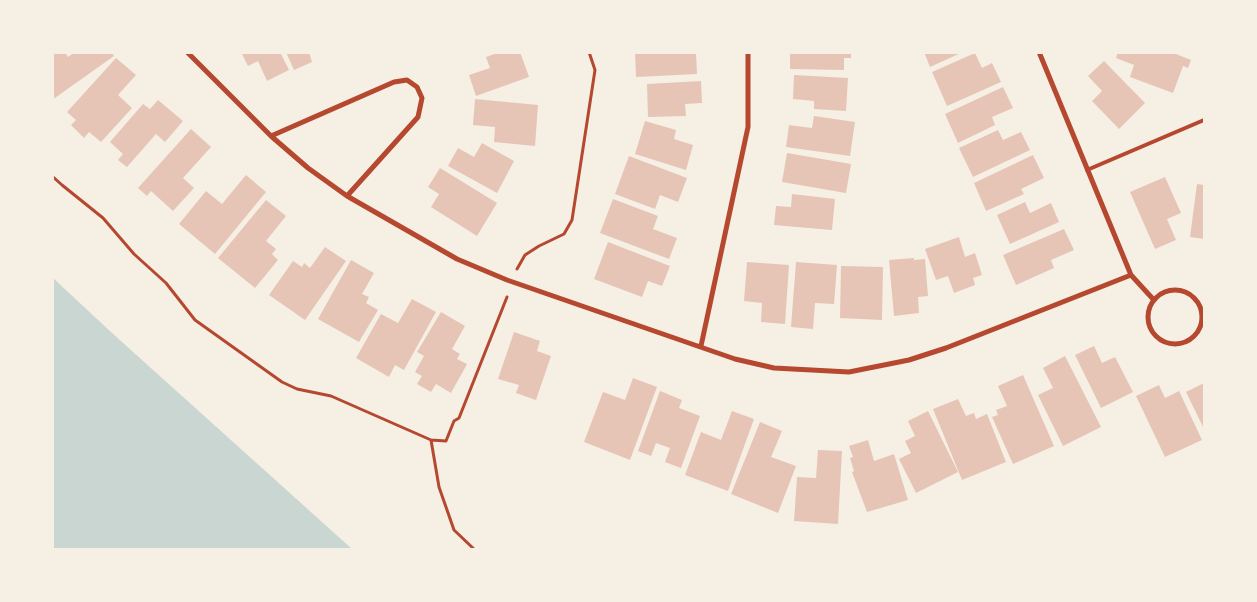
<!DOCTYPE html>
<style>
body{margin:0}
#map{position:relative;width:1257px;height:602px;overflow:hidden;background:#f6efe4;font-family:"Open Sans",sans-serif}
canvas{display:block}
.frame{position:absolute;inset:0;border:54px solid #f6efe4;pointer-events:none}
</style>
<div id="map">
<canvas width="1257" height="602"></canvas>
<div class="frame"></div>
</div>
<script>
const context = document.querySelector('canvas').getContext('2d');
context.lineJoin = 'round';
function fillPath(path, color) {
  context.fillStyle = color;
  context.fill(path, 'evenodd');
}
function poly(rows) {
  const path = new Path2D();
  for (const r of rows) {
    if (r.length === 3) {
      path.moveTo(r[0] + r[2], r[1]);
      path.arc(r[0], r[1], r[2], 0, 2 * Math.PI);
      continue;
    }
    path.moveTo(r[0], r[1]);
    for (let i = 2; i < r.length; i += 2) path.lineTo(r[i], r[i + 1]);
  }
  return path;
}
function trace(path, color, width, dash) {
  context.strokeStyle = color;
  context.lineWidth = width;
  context.lineCap = dash ? 'butt' : 'round';
  context.setLineDash(dash || []);
  context.stroke(path);
}
fillPath(poly([
 [52,277,112,333,352,549,53,549]
]), '#c9d6d2');
fillPath(poly([
 [52,52,65,52,68,57,75,52,112,52,114,56,52,100],
 [241,52,280,52,289,70,267,81,258,61,248,66],
 [286,52,309,52,312,62,294,70],
 [500,52,520,52,529,77,476,96,469,75,490,68,486,57],
 [635,52,696,53,697,74,636,77],
 [790,52,851,52,851,58,844,58,844,70,790,69],
 [924,52,963,52,930,67],
 [1118,52,1171,52,1191,60,1188,68,1183,66,1173,93,1130,77,1134,65,1116,58],
 [975,53,982,68,992,63,1001,82,947,106,932,72],
 [116,58,136,75,118,95,132,108,101,142,89,132,84,138,71,125,76,120,67,112],
 [1104,61,1145,103,1119,129,1092,101,1102,91,1088,76],
 [794,75,848,78,846,111,814,109,814,101,793,99],
 [701,81,702,103,685,104,686,116,648,117,647,84],
 [1003,87,1013,108,992,117,995,125,958,143,945,114],
 [475,99,538,105,535,146,494,142,495,127,473,125],
 [158,100,183,121,165,142,156,134,127,167,118,160,123,154,110,142,143,104,150,109],
 [814,116,855,122,850,156,786,147,789,125,812,128],
 [645,121,676,130,674,139,693,145,686,170,635,154],
 [191,129,211,147,183,178,194,188,173,211,151,191,147,196,138,188],
 [998,130,1003,140,1021,132,1030,150,973,177,959,148],
 [482,143,514,161,497,193,448,166,458,148,474,157],
 [787,153,851,164,846,193,782,182],
 [1033,155,1044,178,1021,189,1024,194,986,211,974,183],
 [629,156,687,178,678,202,660,195,655,209,615,194],
 [440,168,497,203,477,236,431,207,439,194,428,187],
 [246,175,266,192,215,254,179,224,206,191,222,204],
 [1165,177,1181,213,1167,219,1176,240,1155,249,1130,192],
 [1197,184,1204,185,1204,239,1190,237],
 [792,194,835,199,832,230,774,225,776,206,791,207],
 [613,199,658,216,653,229,677,238,669,259,600,233],
 [266,200,286,216,266,241,276,249,272,254,278,260,255,288,218,258],
 [1025,202,1030,213,1051,203,1059,222,1010,244,997,215],
 [1064,229,1074,250,1051,260,1054,268,1016,285,1003,255],
 [959,237,965,257,975,253,982,275,973,278,975,285,954,293,948,276,936,280,925,249],
 [608,242,670,266,662,286,648,281,642,297,594,279],
 [325,247,346,261,305,320,269,295,293,261,302,267,304,263,310,268],
 [914,258,914,260,925,259,928,296,918,297,919,313,894,316,889,260],
 [351,260,374,273,362,294,369,297,366,303,378,310,359,342,318,319],
 [747,262,789,265,785,324,761,322,762,303,744,301],
 [796,262,837,265,834,304,815,303,813,329,791,327],
 [841,266,883,267,882,320,840,318],
 [412,299,436,312,404,370,395,365,389,377,356,358,381,314,398,323],
 [441,312,465,326,452,349,460,354,457,359,467,364,451,393,436,384,431,392,417,384,422,376,415,372,424,356,417,352],
 [514,332,540,341,537,351,551,356,536,400,516,393,519,385,498,379],
 [1094,346,1102,363,1115,357,1133,392,1101,408,1075,355],
 [1065,356,1101,427,1063,446,1038,395,1053,388,1043,368],
 [1023,375,1054,446,1013,464,992,417,998,415,996,410,1007,406,998,386],
 [633,378,657,387,630,460,584,442,603,392,625,400],
 [1204,383,1204,429,1186,392],
 [1159,385,1165,398,1179,391,1202,440,1165,457,1136,396],
 [660,391,682,400,679,408,700,416,681,468,665,462,670,448,656,443,651,456,638,451],
 [958,399,966,416,974,413,976,419,987,414,1006,462,962,480,933,409],
 [732,411,754,419,728,491,685,475,701,432,721,440],
 [928,411,958,472,916,493,899,459,911,453,905,441,915,436,908,421],
 [760,422,782,431,771,457,796,466,778,513,731,494],
 [868,440,874,461,894,454,908,500,867,512,852,472,854,471,850,458,853,457,849,446],
 [818,450,842,451,838,524,794,521,797,477,816,478]
]), '#e6c5b7');
trace(poly([
 [52,176,62,185,103,218,134,254,166,283,195,320,282,382,297,389,331,396,431,440,446,441,454,421,459,418,507,297],
 [517,269,525,255,539,246,564,234,572,220,595,70,589,52],
 [431,440,439,487,454,530,475,550]
]), '#b5482f', 3);
trace(poly([
 [1087,170,1204,120]
]), '#b5482f', 4);
trace(poly([
 [187,52,271,136,308,168,347,196,457,259,507,280,735,359,774,368,849,372,909,360,946,348,1131,275],
 [1039,52,1131,275,1153,299],
 [271,136,394,82,407,80,417,87,422,98,418,117,347,196],
 [1175,317,27],
 [701,346,748,127,748,52]
]), '#b5482f', 5);
</script>
